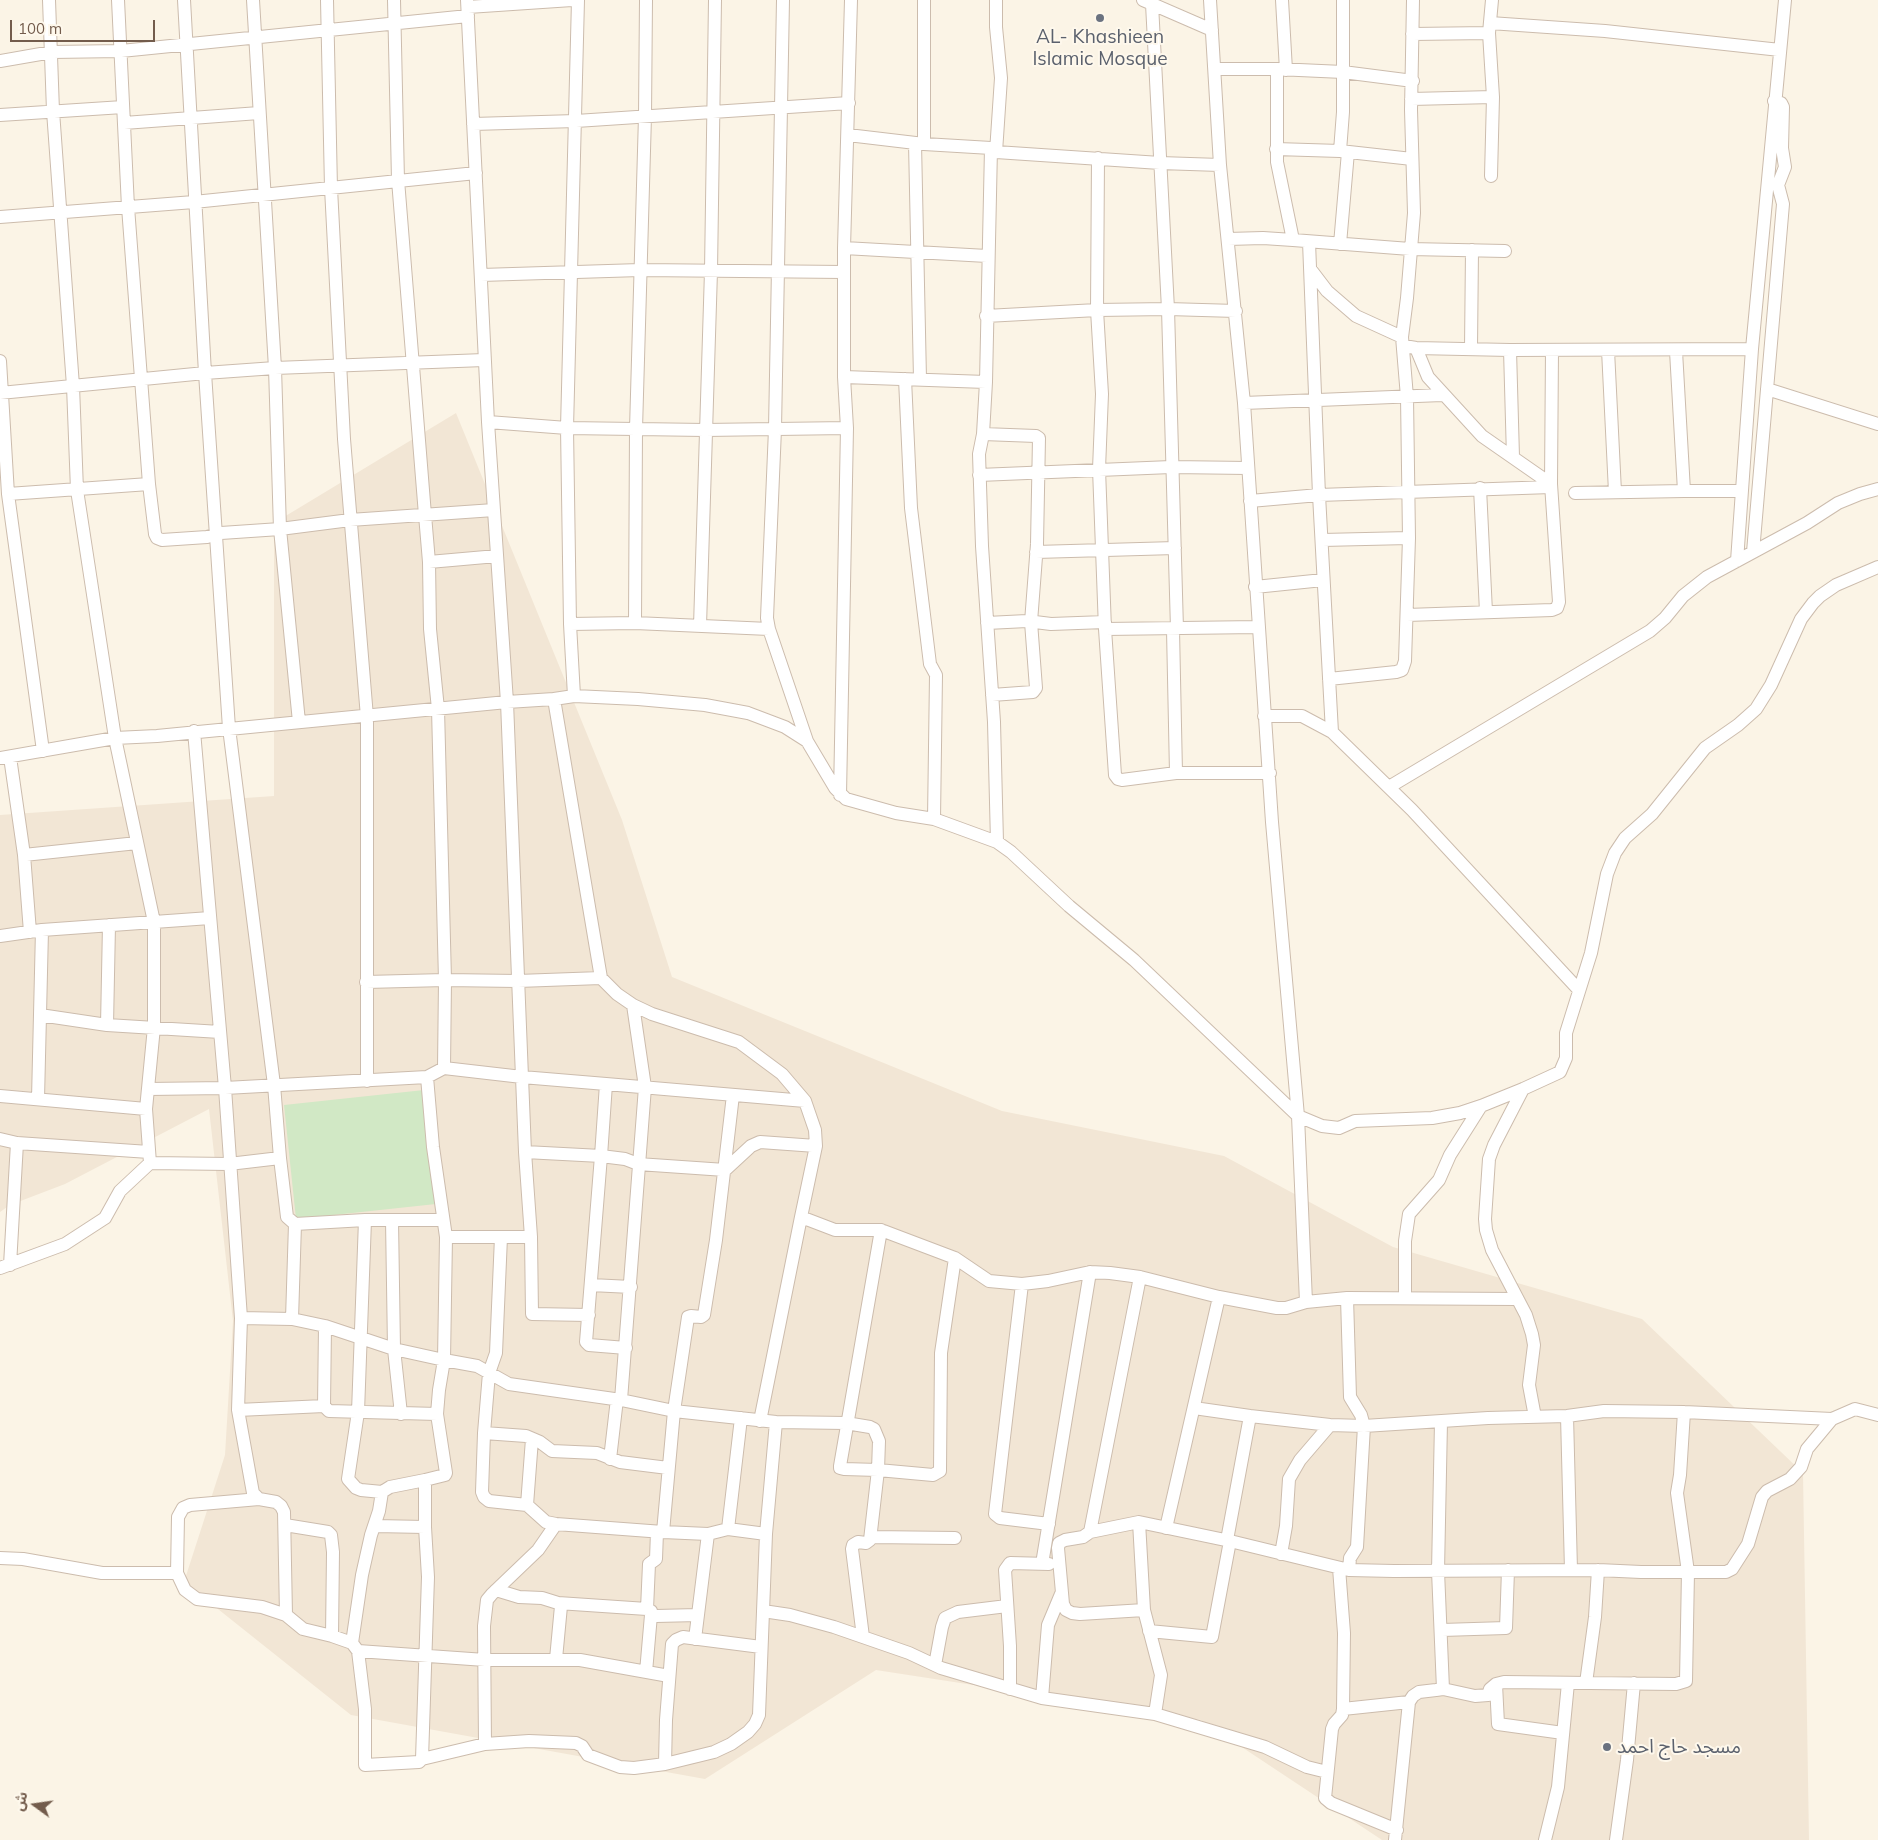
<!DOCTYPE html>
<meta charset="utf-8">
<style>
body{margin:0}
#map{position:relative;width:1878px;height:1840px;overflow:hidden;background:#fbf4e6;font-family:Mulish,"Noto Sans Arabic",sans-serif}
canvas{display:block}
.north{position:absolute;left:10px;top:1780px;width:50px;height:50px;-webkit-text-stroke:4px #fef8ec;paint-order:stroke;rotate:284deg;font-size:14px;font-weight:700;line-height:20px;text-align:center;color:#735c4c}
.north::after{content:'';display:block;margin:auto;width:18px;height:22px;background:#735c4c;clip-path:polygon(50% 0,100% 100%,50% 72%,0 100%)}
.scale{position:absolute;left:10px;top:20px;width:145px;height:22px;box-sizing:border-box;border:2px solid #735c4c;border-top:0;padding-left:6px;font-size:15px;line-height:18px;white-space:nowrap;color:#735c4c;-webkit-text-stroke:4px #fef8ec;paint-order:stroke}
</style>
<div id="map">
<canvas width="1878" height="1840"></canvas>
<div class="north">ش</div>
<div class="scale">100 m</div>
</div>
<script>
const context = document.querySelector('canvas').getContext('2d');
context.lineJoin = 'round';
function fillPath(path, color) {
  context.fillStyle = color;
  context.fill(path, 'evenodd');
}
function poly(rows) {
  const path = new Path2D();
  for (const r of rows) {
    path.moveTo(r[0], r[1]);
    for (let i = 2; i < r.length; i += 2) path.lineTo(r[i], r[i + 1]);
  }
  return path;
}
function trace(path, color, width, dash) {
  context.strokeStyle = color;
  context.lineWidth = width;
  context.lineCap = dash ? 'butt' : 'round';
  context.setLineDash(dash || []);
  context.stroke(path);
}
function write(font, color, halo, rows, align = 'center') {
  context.font = font + ' Mulish,"Noto Sans Arabic",sans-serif';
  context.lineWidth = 4;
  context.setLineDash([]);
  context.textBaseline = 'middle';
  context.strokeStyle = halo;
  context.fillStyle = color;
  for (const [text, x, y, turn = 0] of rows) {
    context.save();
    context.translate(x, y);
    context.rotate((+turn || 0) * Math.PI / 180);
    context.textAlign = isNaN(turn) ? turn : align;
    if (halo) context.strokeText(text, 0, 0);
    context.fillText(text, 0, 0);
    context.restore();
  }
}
fillPath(poly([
 [456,413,622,820,672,977,1002,1111,1224,1156,1393,1247,1642,1319,1803,1473,1809,1840,1382,1840,1201,1720,876,1670,705,1779,351,1715,184,1582,225,1455,233,1321,209,1109,65,1184,10,1205,0,1212,0,815,274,796,274,523]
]), '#f2e6d5');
fillPath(poly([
 [424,1090,436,1204,296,1219,284,1105]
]), '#d1e8c5');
const minor = poly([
 [49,0,53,111,73,386,77,490,115,738,154,922,154,1027,146,1109,150,1163],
 [118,0,128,207,149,484,155,534,157,538,162,540,207,537,221,533,280,529,350,520,494,510],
 [184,0,205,373,229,728,274,1085,280,1158,287,1217,295,1224,365,1220,442,1220],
 [253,0,275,368,280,529,299,722],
 [327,0,331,188,344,439,367,717,367,1081],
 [394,0,398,180,425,515,429,562,430,629,438,709,445,980,444,1068],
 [467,0,488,422,507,702,525,1152,531,1237,532,1314,589,1315],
 [783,0,775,429,767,618,769,629,807,741],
 [996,0,996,27,1001,78,996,152],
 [1143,0,1212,30],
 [1210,0,1220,165,1244,403,1272,822,1298,1116,1306,1302],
 [1282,0,1286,70],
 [1152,4,1168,309,1177,629],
 [468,7,572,0],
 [1490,23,1605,31,1780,50],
 [1412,34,1489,33],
 [0,61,52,52,121,51,468,16],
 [1215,69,1277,69,1277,162,1293,240,1410,249,1505,251],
 [1277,69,1343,72,1413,81],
 [1411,99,1493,97],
 [0,115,123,107],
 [124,123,259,113],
 [473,124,576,121,849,103],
 [848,135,924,144,991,148,996,152,1160,163,1220,165],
 [915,143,920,379],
 [924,144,924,0],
 [991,148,986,382,983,434,979,454,982,546,994,722,997,842],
 [1276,149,1340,151,1412,159],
 [1340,151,1343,112,1343,0],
 [1098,158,1097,310,1102,394,1099,469,1105,629,1115,775,1118,779,1122,780,1176,773,1270,773],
 [1491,176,1493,97,1489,33,1492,0],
 [0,217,194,202,476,173],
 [1228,239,1263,238,1293,240],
 [1309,242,1319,495,1332,732],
 [1340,244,1348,152],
 [844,248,987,256],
 [1311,270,1327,291,1356,316,1402,337],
 [481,275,640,270,844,272],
 [986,316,1097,310,1168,309,1236,311],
 [1404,346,1416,348,1510,350,1752,349],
 [1416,348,1428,377,1482,436,1551,484],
 [1471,348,1472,250],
 [1510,350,1513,457],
 [1608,350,1615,492],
 [1676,351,1684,491],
 [0,361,8,494,43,751],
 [844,377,986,382],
 [905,379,911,508,930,664,936,675,934,819],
 [1767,389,1878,424],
 [0,393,205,373,275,368,484,360],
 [1244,403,1442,395],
 [488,422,567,428,705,430,847,428],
 [983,434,1036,436,1039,438,1037,544,1031,622,1036,688,1033,692,992,695],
 [979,475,1171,467,1248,468],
 [1480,488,1486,612],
 [1575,493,1684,491,1742,491],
 [8,494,149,484],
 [1250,501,1319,495,1551,487],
 [1322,540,1409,538],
 [1036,552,1175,548],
 [1753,552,1783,204,1778,185,1785,167,1782,148,1783,107,1781,103,1774,101],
 [1737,561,1752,349,1785,0],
 [429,562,497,556],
 [1255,587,1323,580],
 [1407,615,1552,610,1557,608,1559,602,1551,484,1552,350],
 [635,623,636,429,645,116,646,0],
 [987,623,1027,621,1051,624,1105,622],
 [570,624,635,623,769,629],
 [700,626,711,271,715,0],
 [1105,629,1258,627],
 [1173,630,1176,773],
 [1329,679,1396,672,1402,670,1405,661,1409,538,1407,397,1402,337,1407,298,1414,213,1411,110,1413,0],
 [574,696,570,624,567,428,578,0],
 [554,699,601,978],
 [1264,716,1302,716,1332,732,1412,810,1578,989],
 [194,731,225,1088,241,1318,238,1410,253,1493,259,1499,276,1502,281,1506,284,1512,286,1615],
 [10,757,24,855,30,932],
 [0,758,115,738,157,736,507,702,554,699,574,696,638,699,705,705,748,713,785,727,807,741,835,788,846,799,896,813,934,819,997,842,1011,852,1069,906,1134,960,1298,1116,1322,1126,1339,1128,1355,1121,1432,1118,1460,1113,1481,1106,1523,1089,1560,1072,1566,1058,1566,1033,1591,953,1607,874,1615,853,1625,838,1652,814,1705,748,1738,725,1756,709,1771,685,1801,619,1813,603,1820,596,1836,585,1878,567],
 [1389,787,1650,631,1665,618,1683,596,1707,577,1807,523,1838,503,1860,494,1878,489],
 [840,795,847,428,844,377,844,248,851,0],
 [24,855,137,843],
 [0,936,42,930,210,918],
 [366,982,445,980,518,981,601,978,617,994,633,1005,652,1014,739,1042,782,1074,805,1101,815,1130,816,1146,801,1217,835,1230,881,1230,955,1258,989,1281,1022,1284,1048,1281,1090,1272,1110,1273,1140,1277,1219,1297,1277,1308,1286,1308,1306,1302,1347,1298,1517,1299],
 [40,1015,107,1025,220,1032],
 [107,1025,109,925],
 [606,1084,805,1101],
 [148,1089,225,1088,427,1077,444,1068,522,1077,606,1084,601,1156,625,1159,638,1164,725,1170,751,1146,760,1142,816,1146],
 [1523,1089,1494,1145,1489,1159,1485,1219,1486,1230,1492,1250,1526,1315,1532,1334,1534,1345,1529,1385,1535,1417],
 [0,1096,146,1109],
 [38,1099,42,930],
 [0,1139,17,1143,149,1152],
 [525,1152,601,1156,586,1342,589,1345,626,1348],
 [365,1220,358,1412,348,1479,356,1488,361,1490,382,1492,390,1487,425,1480],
 [392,1220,394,1349,401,1414],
 [446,1237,531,1237],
 [501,1237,496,1353,489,1373,484,1433,482,1492,484,1497,489,1501,527,1505,546,1522,556,1524,663,1532,708,1534,728,1529,766,1534],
 [10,1265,17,1143],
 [0,1268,65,1244,105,1218,120,1191,150,1163,229,1164,280,1158],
 [1022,1284,995,1514,1000,1518,1049,1524],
 [591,1285,631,1287],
 [1347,1298,1350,1397,1361,1415,1364,1426,1357,1547,1350,1558,1349,1570],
 [1405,1298,1405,1241,1409,1214,1439,1180,1450,1155,1481,1106],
 [241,1318,292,1319,325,1326,394,1349,444,1360,477,1366,509,1384,621,1400,674,1411,776,1422,846,1423,870,1427,874,1429,879,1441,878,1470,933,1475,940,1471,941,1353,955,1258],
 [292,1319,295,1224],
 [621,1400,645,1087,633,1005],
 [324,1406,325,1326],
 [1194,1408,1250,1416],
 [238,1410,324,1406,329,1411,437,1414,439,1390,444,1360,446,1237,433,1147,427,1077],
 [1567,1416,1571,1570],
 [760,1421,801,1217],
 [1441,1422,1438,1571,1443,1689],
 [484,1433,526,1436,540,1442,552,1451,597,1453,620,1462,668,1468],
 [610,1459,617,1399],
 [527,1505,532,1439],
 [1139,1522,1144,1610],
 [285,1525,328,1532,331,1535,333,1552,332,1636],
 [375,1526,425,1527],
 [1166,1528,1219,1297],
 [728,1529,741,1418],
 [663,1532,674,1411,688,1317,691,1316,701,1317,704,1315,716,1240,733,1095],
 [1090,1532,1140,1277],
 [871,1537,955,1538],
 [1227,1540,1250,1416,1330,1425,1364,1426,1488,1418,1567,1416,1604,1411,1684,1412,1832,1419],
 [1281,1554,1286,1526,1289,1479,1300,1460,1330,1425],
 [0,1558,23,1559,102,1573,177,1573,185,1590,197,1599,262,1607,286,1615,303,1629,332,1636,352,1643,358,1651,365,1709,365,1765,419,1762,422,1759,485,1744,529,1741,576,1743,582,1746,588,1755,620,1767,634,1768,665,1764,714,1752,731,1744,748,1732,755,1724,759,1715,766,1534,776,1422],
 [1042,1564,1090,1272],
 [1339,1568,1344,1633,1343,1709],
 [177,1573,178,1517,183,1508,190,1505,259,1499],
 [496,1590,519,1597,542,1598,558,1603,561,1606,556,1659],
 [558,1603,647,1609,651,1611,651,1615,656,1616,698,1615],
 [647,1609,649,1564,656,1559,657,1532],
 [763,1611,790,1615,834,1627,909,1653,941,1668,1042,1698,1155,1714,1265,1747,1307,1767,1327,1772],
 [1442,1630,1506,1628,1508,1570],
 [1149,1631,1212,1637,1230,1541],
 [863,1637,852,1549,853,1545,858,1542,866,1543,870,1540,878,1470,844,1469,840,1468,840,1466,881,1230],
 [695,1639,708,1534],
 [352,1643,362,1575,371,1535,379,1511,382,1492],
 [358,1651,485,1660,580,1660,669,1676],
 [935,1665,942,1627,945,1618,958,1612,1007,1606],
 [646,1672,651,1615],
 [1586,1683,1595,1617,1598,1570],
 [1496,1684,1498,1724,1563,1733],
 [1010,1689,1010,1646,1005,1570,1010,1563,1049,1564],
 [1042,1698,1048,1625,1061,1594],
 [1155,1714,1161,1675,1144,1610,1080,1614,1072,1613,1066,1610,1063,1604,1058,1548,1059,1543,1065,1540,1083,1537,1090,1532,1139,1522,1230,1541,1349,1570,1394,1571,1598,1570,1641,1572,1726,1572,1732,1569,1748,1544,1762,1497,1767,1491,1790,1479,1801,1467,1807,1449,1832,1419,1855,1409,1878,1415],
 [485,1744,484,1626,487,1600,492,1594,538,1550,556,1524],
 [422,1759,428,1577,425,1527,425,1480,445,1475,446,1473,437,1414],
 [665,1764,666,1720,672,1644,676,1640,683,1637,761,1647],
 [1397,1830,1331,1803,1325,1798,1332,1729,1334,1724,1342,1715,1343,1709,1409,1702,1413,1696,1419,1692,1436,1690,1443,1689,1475,1696,1488,1695,1490,1689,1496,1684,1504,1682,1676,1684,1686,1681,1688,1572,1677,1493,1680,1475,1684,1412],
 [1395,1840,1409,1702],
 [1545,1840,1558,1787,1568,1683],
 [1616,1840,1627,1760,1634,1683]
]);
trace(minor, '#ccbcad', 14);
trace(minor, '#fff', 12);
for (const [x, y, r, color] of [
 [1100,18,5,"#6b7280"],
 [1607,1747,5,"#6b7280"]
]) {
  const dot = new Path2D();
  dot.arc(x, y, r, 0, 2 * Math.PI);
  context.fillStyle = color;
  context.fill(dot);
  trace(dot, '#fef8ec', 2);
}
write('19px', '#5b616d', '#fef8ec', [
 ["AL- Khashieen",1100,37],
 ["Islamic Mosque",1100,59],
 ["مسجد حاج احمد",1617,1747,"left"]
]);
</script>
